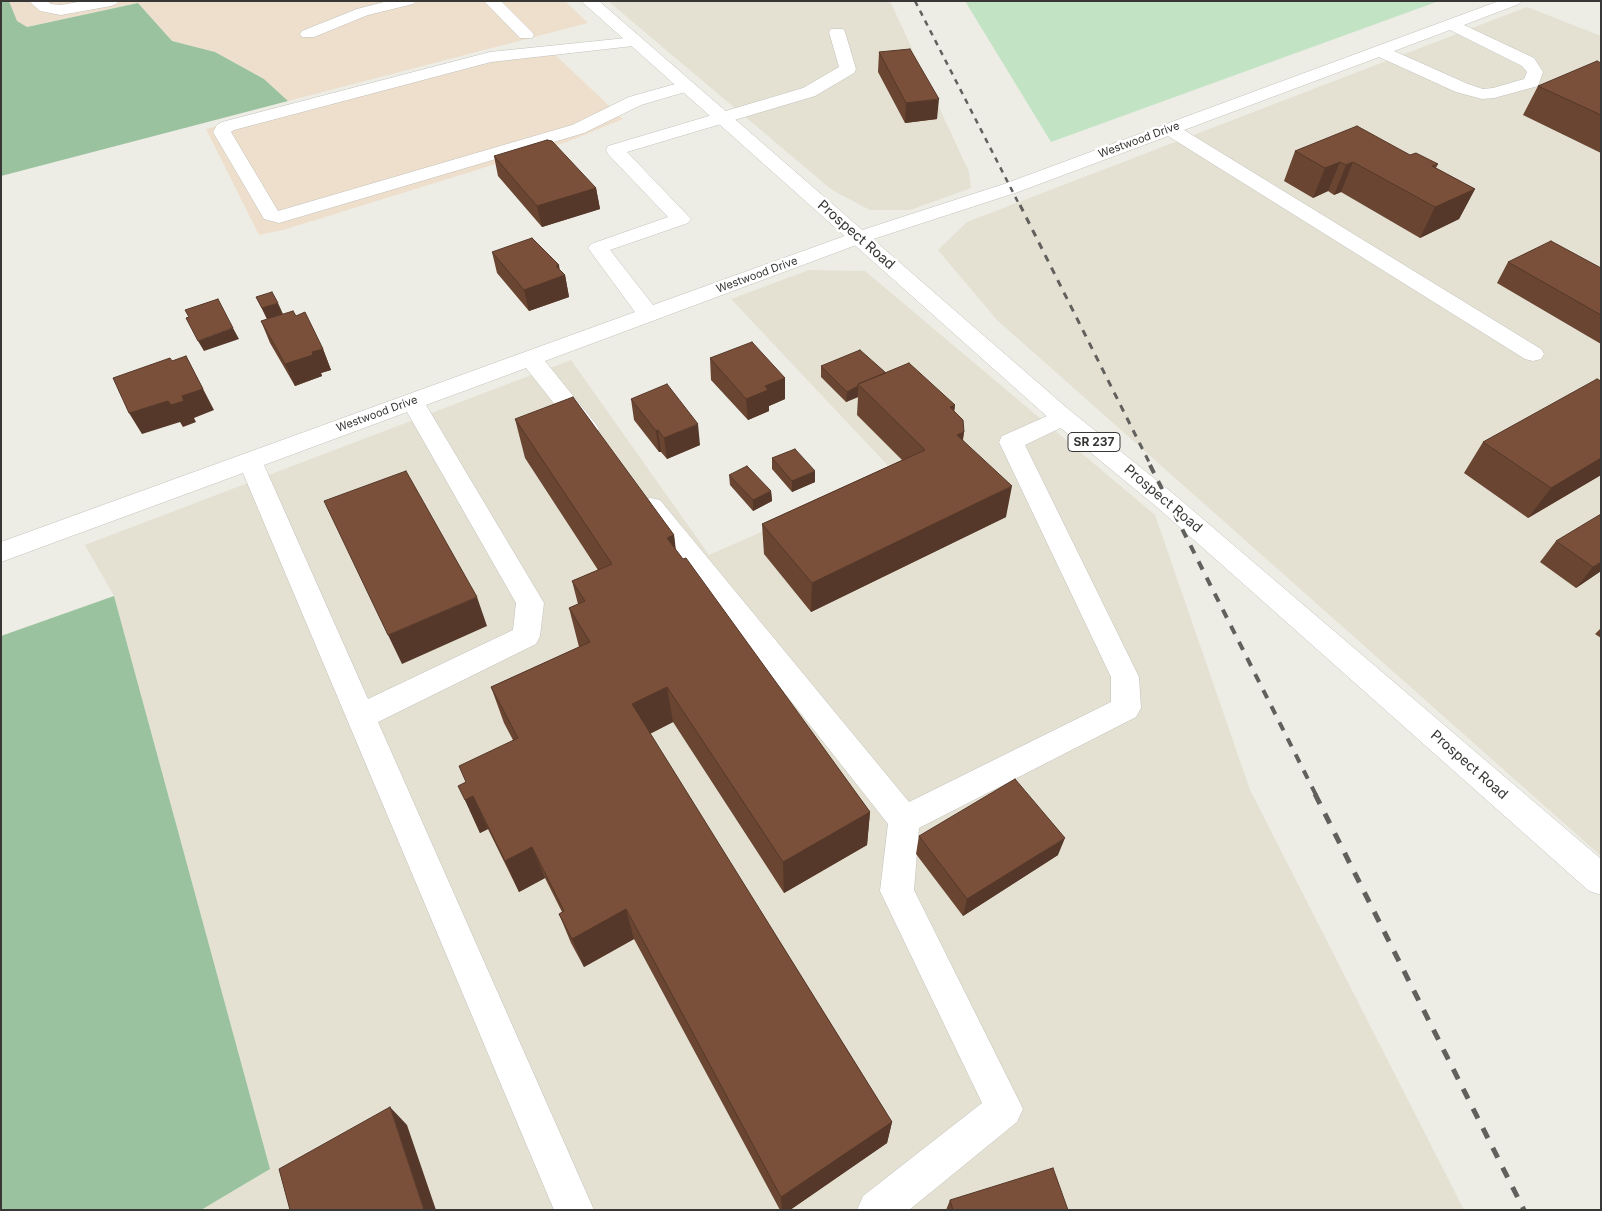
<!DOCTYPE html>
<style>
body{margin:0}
#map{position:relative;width:1602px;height:1211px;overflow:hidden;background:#edece5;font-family:Inter,sans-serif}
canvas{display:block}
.frame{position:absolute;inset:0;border:2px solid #383735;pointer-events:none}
</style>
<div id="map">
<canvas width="1602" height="1211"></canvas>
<div class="frame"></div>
</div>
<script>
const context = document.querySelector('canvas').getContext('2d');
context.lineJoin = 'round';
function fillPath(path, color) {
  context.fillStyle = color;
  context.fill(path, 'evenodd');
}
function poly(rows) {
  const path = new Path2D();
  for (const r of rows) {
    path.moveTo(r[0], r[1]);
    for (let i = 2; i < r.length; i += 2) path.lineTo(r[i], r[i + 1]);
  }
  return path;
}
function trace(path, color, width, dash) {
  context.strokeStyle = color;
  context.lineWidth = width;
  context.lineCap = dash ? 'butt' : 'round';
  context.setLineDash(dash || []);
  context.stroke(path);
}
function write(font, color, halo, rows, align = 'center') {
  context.font = font + ' Inter,sans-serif';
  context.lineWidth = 5;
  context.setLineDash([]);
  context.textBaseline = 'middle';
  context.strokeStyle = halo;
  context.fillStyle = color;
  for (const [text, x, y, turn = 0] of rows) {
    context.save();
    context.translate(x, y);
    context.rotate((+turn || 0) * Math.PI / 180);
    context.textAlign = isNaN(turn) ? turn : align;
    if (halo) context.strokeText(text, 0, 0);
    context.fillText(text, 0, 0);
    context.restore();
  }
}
fillPath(poly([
 [9,1,565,1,588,23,288,101,264,79,215,52,172,41,138,3,27,27,17,22],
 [548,48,623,119,567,142,283,230,259,235,206,129,497,52]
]), '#eedfcd');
fillPath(poly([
 [608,1,890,1,969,172,971,188,910,210,870,210,832,190],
 [1527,7,1601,36,1601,856,997,320,938,250,967,222],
 [809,270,865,271,1155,515,1250,790,1464,1210,201,1210,270,1169,114,596,85,545,571,360,709,555,895,473,731,299]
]), '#e4e1d3');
fillPath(poly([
 [965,1,1439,1,1051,142]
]), '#c2e4c5');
fillPath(poly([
 [1,1,9,1,17,21,27,27,138,3,172,41,215,52,264,79,288,101,1,176],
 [114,596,270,1169,201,1210,1,1210,1,636]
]), '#9ac29e');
const minor = poly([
 [29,1,47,1,51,4,61,5,84,1,119,1,116,4,111,6,61,15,40,11,29,1],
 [388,1,416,1,413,4,368,15,314,37,302,37,300,34,302,31,357,9,388,1],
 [484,1,501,1,532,32,534,35,532,38,520,38,484,1],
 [1499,1,1522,1,1519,4,1464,25,1534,58,1543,72,1538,86,1494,98,1482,99,1456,92,1379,57,1184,130,1541,349,1544,354,1541,359,1533,361,1525,359,1168,136,1018,192,867,241,545,361,595,423,599,429,595,435,587,437,579,435,526,368,426,405,544,603,540,636,536,644,378,722,594,1210,554,1210,243,473,1,562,1,542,635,312,588,248,591,244,668,217,608,154,606,150,608,146,803,88,839,67,829,32,831,29,843,29,845,32,856,69,854,73,815,96,627,152,691,219,688,223,610,250,653,305,853,233,1004,184,1499,1],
 [1450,30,1522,66,1527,72,1524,79,1493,88,1483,89,1468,84,1394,51,1450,30],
 [407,412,516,603,513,630,368,699,264,465,407,412],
 [636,37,642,39,644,42,642,45,491,62,234,130,231,132,278,211,572,125,629,97,686,81,692,82,695,86,692,90,641,105,584,133,279,223,264,219,213,132,217,125,222,122,490,52,636,37],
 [1063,409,1071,411,1075,417,1071,423,1025,445,1139,677,1141,708,1136,717,919,828,914,890,1023,1109,1017,1122,909,1210,857,1210,863,1196,982,1103,880,891,888,824,638,507,642,500,651,498,660,500,909,802,1111,702,1111,677,999,442,1002,436,1063,409]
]);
const major = poly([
 [581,1,599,1,1067,408,1176,496,1601,859,1601,895,1589,891,1158,508,1051,420,581,1]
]);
trace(minor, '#c2c1ba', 1);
trace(major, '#c2c1ba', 1);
fillPath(minor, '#fff');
fillPath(major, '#fff');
trace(poly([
 [915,1,1020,206]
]), '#61605d', 2.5, [5.5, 5.5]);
trace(poly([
 [1020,205,1151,466]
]), '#61605d', 3, [7, 7]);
trace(poly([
 [1150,465,1316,795]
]), '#61605d', 4, [9, 9]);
trace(poly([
 [1315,794,1524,1210]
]), '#61605d', 5, [11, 11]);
fillPath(poly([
 [879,52,937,119,905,123,878,72],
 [1601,63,1601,153,1523,115,1538,86],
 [1295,151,1410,155,1438,164,1436,168,1475,189,1459,219,1420,238,1341,192,1334,195,1328,191,1313,198,1284,181],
 [494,156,596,188,600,209,542,227,498,176],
 [492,252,565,275,569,297,529,311,497,273],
 [1508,262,1601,268,1601,344,1497,283],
 [256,297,283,314,267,319],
 [296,316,323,349,331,370,321,373,322,376,295,386,270,343,261,321],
 [710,358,785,378,785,399,769,406,769,411,748,420,711,380],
 [821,366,886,373,955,405,954,411,964,432,963,440,1006,517,811,612,764,554,762,524,902,460,857,415,858,397,846,402,821,377],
 [1601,381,1601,475,1528,518,1464,473,1483,442],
 [631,399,700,445,667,459,661,452,659,452,634,420],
 [515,419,674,535,675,549,870,812,867,845,784,893,673,722,650,734,892,1122,887,1143,790,1210,780,1210,634,939,584,967,571,943,559,914,562,912,545,878,519,892,488,829,480,833,465,800,466,782,513,740,504,723,491,687,579,647,569,608,578,604,572,581,598,570,525,458],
 [772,458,815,482,792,492,772,469],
 [729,475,771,491,772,501,753,511,730,485],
 [1556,541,1601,571,1576,588,1540,562],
 [1601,628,1601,638,1595,634],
 [919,836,1058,855,963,916,916,854],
 [950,1200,1068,1210,946,1210]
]), '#694532');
fillPath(poly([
 [939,99,937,119,905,123,906,103],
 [1340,162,1328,191,1313,198,1325,168],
 [1353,162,1341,192,1334,195,1346,165],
 [596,188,600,209,542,227,537,206],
 [1475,189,1459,219,1420,238,1435,207],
 [559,265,561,277,565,275,569,297,529,311,524,290,556,266],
 [278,303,283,314,267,319,262,308],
 [233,328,239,339,204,351,198,341],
 [323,349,331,370,321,373,322,376,295,386,285,364,312,352],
 [186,356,214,410,194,418,196,422,183,427,180,422,142,434,129,413,182,396],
 [785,378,785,399,769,406,769,411,748,420,746,399,765,386],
 [858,386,858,397,846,402,847,392],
 [955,405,951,436,950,407],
 [698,424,700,445,667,459,664,438],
 [658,430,661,452,659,452,656,431],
 [964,432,959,462,957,435],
 [1601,458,1601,475,1528,518,1551,488],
 [815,471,815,482,792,492,792,481],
 [1012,486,1006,517,811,612,812,583],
 [771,491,772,501,753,511,753,500],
 [674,535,679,573,667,538],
 [1601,562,1601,571,1576,588,1593,567],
 [477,597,487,626,402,664,388,635],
 [667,687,673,722,639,739,632,704],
 [473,796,488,829,480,833,465,800],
 [870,812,867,845,784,893,783,862],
 [1065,838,1058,855,963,916,967,899],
 [532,847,545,878,519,892,505,861],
 [626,909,634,939,584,967,572,939],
 [390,1107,407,1125,436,1210,424,1210],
 [892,1122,887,1143,790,1210,782,1210,781,1197]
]), '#553829');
const building = poly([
 [910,49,939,99,906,103,879,52,910,49],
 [1597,61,1601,63,1601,115,1538,86,1597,61],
 [1357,126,1410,155,1416,153,1438,164,1432,166,1475,189,1435,207,1353,162,1346,165,1340,162,1325,168,1295,151,1357,126],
 [547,140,552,141,596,188,537,206,494,156,547,140],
 [532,238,559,265,556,266,565,275,524,290,492,252,532,238],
 [1551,241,1601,268,1601,315,1508,262,1551,241],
 [272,292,278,303,262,308,256,297,272,292],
 [218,299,233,328,198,341,186,318,189,317,185,310,218,299],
 [293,311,296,316,305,312,323,349,312,352,313,355,285,364,261,321,293,311],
 [752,342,785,378,765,386,768,390,746,399,710,358,752,342],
 [860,350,886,373,858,384,858,386,847,392,821,366,860,350],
 [186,356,203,389,182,396,184,401,171,405,168,401,129,413,113,378,170,358,172,361,186,356],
 [909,363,955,405,950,407,963,420,964,432,957,435,1012,486,812,583,762,524,925,450,858,384,909,363],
 [1597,379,1601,381,1601,458,1551,488,1483,442,1597,379],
 [667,384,698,424,664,438,658,430,656,431,631,399,667,384],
 [573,397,674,535,667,538,683,559,686,558,870,812,783,862,667,687,632,704,892,1122,781,1197,626,909,572,939,559,914,564,911,532,847,505,861,473,796,465,800,458,786,466,782,459,766,518,738,491,687,590,642,569,608,585,601,572,581,612,564,515,419,573,397],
 [795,449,815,471,792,481,772,458,795,449],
 [747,466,771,491,753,500,729,475,747,466],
 [406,471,477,597,388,635,324,501,406,471],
 [1601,514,1601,562,1593,567,1556,541,1601,514],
 [1015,779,1065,838,967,899,919,836,1015,779],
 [390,1107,424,1210,290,1210,279,1169,390,1107],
 [1053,1168,1068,1210,953,1210,950,1200,1053,1168]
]);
fillPath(building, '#7a503a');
trace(building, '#553829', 1);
write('11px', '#383735', '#fff', [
 ["Westwood Drive",1139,140,-20],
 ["Westwood Drive",757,275,-20],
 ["Westwood Drive",377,414,-20]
]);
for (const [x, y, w] of [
 [1094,442,52]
]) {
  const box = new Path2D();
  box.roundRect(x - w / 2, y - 9.5, w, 19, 4);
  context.fillStyle = '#fff';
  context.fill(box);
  trace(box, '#383735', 1);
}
write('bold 12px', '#383735', null, [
 ["SR 237",1094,442]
]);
write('14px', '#383735', '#fff', [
 ["Prospect Road",856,235,41],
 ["Prospect Road",1163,499,40],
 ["Prospect Road",1469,765,41]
]);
</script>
